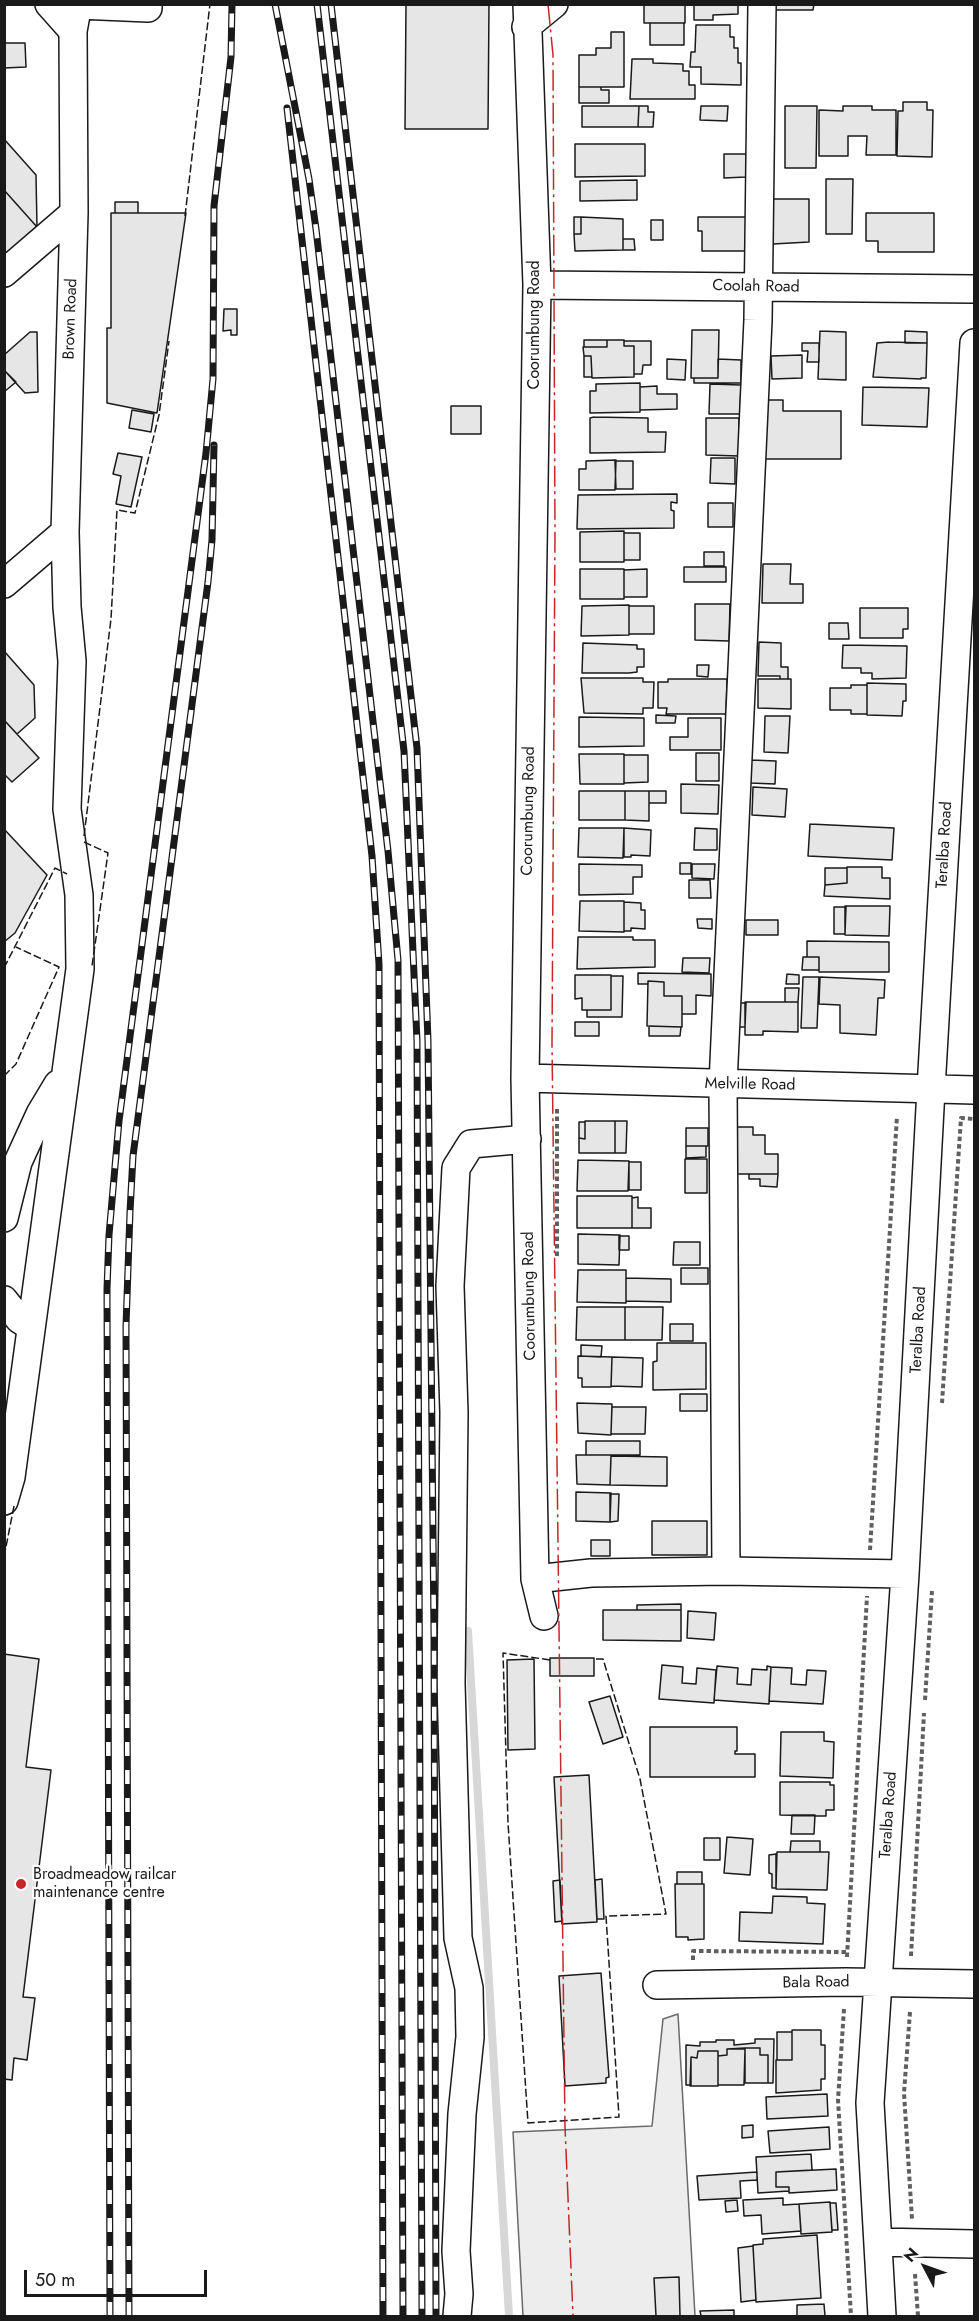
<!DOCTYPE html>
<style>
body{margin:0}
#map{position:relative;width:979px;height:2321px;overflow:hidden;background:#fff;font-family:Jost,sans-serif}
canvas{display:block}
.frame{position:absolute;inset:0;border:6px solid #1a1a1a;pointer-events:none}
.north{position:absolute;left:895px;top:2237px;width:60px;height:60px;-webkit-text-stroke:4px #fff;paint-order:stroke;rotate:311deg;font-size:16px;font-weight:700;line-height:24px;text-align:center;color:#1a1a1a}
.north::after{content:'';display:block;margin:auto;width:21px;height:27px;background:#1a1a1a;clip-path:polygon(50% 0,100% 100%,50% 72%,0 100%)}
.scale{position:absolute;left:24px;top:2270px;width:183px;height:27px;box-sizing:border-box;border:3px solid #1a1a1a;border-top:0;padding-left:8px;font-size:18px;line-height:21px;white-space:nowrap;color:#1a1a1a;-webkit-text-stroke:4px #fff;paint-order:stroke}
</style>
<div id="map">
<canvas width="979" height="2321"></canvas>
<div class="frame"></div>
<div class="north">N</div>
<div class="scale">50 m</div>
</div>
<script>
const context = document.querySelector('canvas').getContext('2d');
context.lineJoin = 'round';
function fillPath(path, color) {
  context.fillStyle = color;
  context.fill(path, 'evenodd');
}
function poly(rows) {
  const path = new Path2D();
  for (const r of rows) {
    path.moveTo(r[0], r[1]);
    for (let i = 2; i < r.length; i += 2) path.lineTo(r[i], r[i + 1]);
  }
  return path;
}
function trace(path, color, width, dash) {
  context.strokeStyle = color;
  context.lineWidth = width;
  context.lineCap = dash ? 'butt' : 'round';
  context.setLineDash(dash || []);
  context.stroke(path);
}
function write(font, color, halo, rows, align = 'center') {
  context.font = font + ' Jost,sans-serif';
  context.lineWidth = 4.5;
  context.setLineDash([]);
  context.textBaseline = 'middle';
  context.strokeStyle = halo;
  context.fillStyle = color;
  for (const [text, x, y, turn = 0] of rows) {
    context.save();
    context.translate(x, y);
    context.rotate((+turn || 0) * Math.PI / 180);
    context.textAlign = isNaN(turn) ? turn : align;
    if (halo) context.strokeText(text, 0, 0);
    context.fillText(text, 0, 0);
    context.restore();
  }
}
const built = poly([
 [678,2014,695,2316,523,2316,513,2132,652,2126,663,2019,678,2014]
]);
fillPath(built, '#ededed');
trace(built, '#6a6a6a', 1.5);
trace(poly([
 [468,1631,509,2316]
]), '#d7d7d7', 8);
const building = poly([
 [406,4,489,4,488,129,405,129,406,4],
 [644,4,685,4,685,23,644,23,644,4],
 [694,4,738,4,738,14,713,15,713,20,694,20,694,4],
 [775,4,814,4,813,10,774,10,775,4],
 [650,23,684,23,684,45,650,45,650,23],
 [696,25,730,25,730,37,734,37,734,48,738,48,738,63,741,63,741,85,701,84,701,67,690,67,691,52,695,52,696,25],
 [611,32,624,32,624,87,579,87,579,55,596,55,596,48,611,48,611,32],
 [4,43,25,43,26,67,4,68,4,43],
 [632,59,653,59,653,63,683,64,683,71,689,71,689,85,695,85,695,99,630,99,632,59],
 [579,87,601,87,601,90,609,90,609,103,579,103,579,87],
 [903,102,927,102,927,110,933,110,932,157,897,156,898,111,903,111,903,102],
 [582,106,639,106,638,127,582,127,582,106],
 [639,106,648,106,648,112,654,112,653,127,638,127,639,106],
 [701,106,728,106,727,121,700,120,701,106],
 [785,106,817,106,816,168,785,168,785,106],
 [843,106,872,106,872,110,896,110,896,155,866,155,867,136,848,136,848,156,819,156,819,110,843,111,843,106],
 [4,139,36,175,37,227,4,190,4,139],
 [575,144,645,144,645,176,575,177,575,144],
 [724,154,746,154,746,177,724,178,724,154],
 [826,179,853,179,852,234,826,234,826,179],
 [637,180,637,200,580,201,580,181,637,180],
 [4,190,37,227,4,256,4,190],
 [773,199,809,199,809,242,773,244,773,199],
 [115,202,138,202,138,213,115,213,115,202],
 [111,213,186,213,157,413,107,403,107,328,111,328,111,213],
 [866,213,934,213,934,252,878,252,878,241,866,241,866,213],
 [574,217,581,217,581,234,574,234,574,217],
 [581,217,623,219,623,250,575,251,574,234,581,234,581,217],
 [698,217,748,217,749,251,702,251,702,231,698,231,698,217],
 [651,220,663,220,663,240,651,240,651,220],
 [623,239,634,239,635,250,623,250,623,239],
 [224,309,237,309,237,335,231,335,231,330,223,331,224,309],
 [692,330,719,330,718,378,691,378,692,330],
 [820,331,846,332,846,380,818,379,820,331],
 [905,331,927,332,927,343,905,343,905,331],
 [30,332,37,332,38,392,25,393,4,370,4,355,30,332],
 [584,340,607,340,607,347,584,347,584,340],
 [607,340,624,340,624,346,634,346,634,377,592,378,591,356,584,356,583,347,607,347,607,340],
 [624,341,651,341,651,365,643,365,642,374,634,374,634,346,624,346,624,341],
 [889,342,927,343,926,378,921,378,921,379,873,377,877,343,889,342],
 [802,343,819,343,819,362,807,362,808,351,802,351,802,343],
 [802,355,802,378,772,379,771,356,802,355],
 [584,356,591,356,592,377,584,377,584,356],
 [667,359,686,360,685,380,667,379,667,359],
 [718,359,741,360,741,383,694,383,694,378,718,378,718,359],
 [4,370,16,382,4,392,4,370],
 [640,383,640,412,590,413,590,391,596,391,596,384,640,383],
 [710,384,741,385,740,414,709,414,710,384],
 [657,386,657,394,677,394,677,409,640,410,640,387,657,386],
 [863,387,929,388,927,427,862,425,863,387],
 [765,400,783,400,783,411,841,411,841,459,765,459,765,400],
 [451,406,481,406,481,434,451,434,451,406],
 [132,410,154,414,151,432,129,428,132,410],
 [594,417,648,418,648,432,666,432,665,452,590,453,590,418,594,417],
 [706,418,739,418,739,456,706,455,706,418],
 [118,453,142,457,131,507,116,504,121,476,113,474,118,453],
 [711,458,735,458,735,484,710,483,711,458],
 [616,460,615,490,579,490,579,469,586,469,586,461,616,460],
 [615,461,633,461,633,489,616,489,615,461],
 [677,494,677,503,671,502,671,510,674,511,674,528,577,529,578,495,677,494],
 [708,503,733,503,733,527,708,527,708,503],
 [624,531,624,562,580,562,580,532,624,531],
 [624,533,640,533,640,560,624,560,624,533],
 [704,552,724,552,724,566,704,566,704,552],
 [763,564,791,564,790,584,803,584,803,603,762,603,763,564],
 [684,567,726,567,726,582,684,582,684,567],
 [580,569,624,569,624,599,580,599,580,569],
 [647,569,647,597,624,597,624,570,647,569],
 [695,604,730,604,729,641,695,640,695,604],
 [629,605,629,635,581,636,582,606,629,605],
 [629,606,654,606,654,634,629,634,629,606],
 [860,608,908,608,908,629,903,629,903,638,860,638,860,608],
 [829,623,848,623,849,639,829,639,829,623],
 [759,642,781,643,781,667,788,667,788,679,780,679,780,676,758,676,759,642],
 [583,643,637,645,637,649,644,649,644,667,637,667,637,672,629,673,582,673,583,643],
 [843,645,907,646,906,678,872,679,872,673,861,673,861,668,842,668,843,645],
 [4,651,34,685,35,718,17,734,4,720,4,651],
 [697,665,709,665,708,677,697,676,697,665],
 [581,678,643,678,643,682,654,682,653,708,643,708,643,714,584,713,581,678],
 [668,679,727,679,726,714,666,714,667,708,658,708,658,682,668,682,668,679],
 [758,679,791,679,791,709,758,708,758,679],
 [867,683,906,684,906,701,903,701,902,716,867,715,867,683],
 [851,685,867,685,867,714,851,714,851,710,830,710,830,688,851,688,851,685],
 [656,715,676,716,675,723,656,723,656,715],
 [765,716,790,716,788,753,764,752,765,716],
 [579,717,644,718,644,746,579,747,579,717],
 [688,718,721,718,721,750,670,750,670,737,688,737,688,718],
 [4,720,39,758,12,782,4,774,4,720],
 [696,753,719,753,719,781,696,781,696,753],
 [579,754,624,754,624,784,580,784,579,754],
 [624,755,648,755,648,782,624,783,624,755],
 [751,760,776,761,775,784,750,783,751,760],
 [681,784,719,785,718,814,681,813,681,784],
 [753,787,787,789,785,817,752,815,753,787],
 [579,791,625,791,625,820,579,820,579,791],
 [625,791,649,791,649,821,625,820,625,791],
 [649,791,666,791,666,803,649,803,649,791],
 [810,824,894,828,892,860,808,856,810,824],
 [579,828,624,828,623,858,578,857,579,828],
 [624,828,651,830,650,856,631,855,631,857,624,857,624,828],
 [695,828,717,829,717,850,694,850,695,828],
 [4,829,47,875,15,933,4,942,4,829],
 [680,863,691,863,691,874,680,874,680,863],
 [579,864,642,865,642,877,633,877,633,894,579,895,579,864],
 [692,864,715,864,714,879,692,878,692,864],
 [847,867,882,867,882,878,890,878,890,899,824,896,825,885,847,883,847,867],
 [825,868,847,868,847,883,825,885,825,868],
 [689,880,710,880,711,898,689,898,689,880],
 [580,901,624,901,624,932,579,931,580,901],
 [624,902,641,903,641,910,645,910,645,929,631,928,631,931,624,931,624,902],
 [845,906,890,906,889,936,845,935,845,906],
 [834,907,846,907,845,934,834,934,834,907],
 [697,919,712,919,712,929,698,928,697,919],
 [746,920,778,920,778,935,746,935,746,920],
 [578,937,633,937,633,940,655,940,655,967,577,969,578,937],
 [807,941,889,942,889,972,819,972,819,957,807,957,807,941],
 [803,957,819,957,819,970,802,970,803,957],
 [683,958,710,958,709,973,682,972,683,958],
 [638,973,711,974,711,996,696,995,696,1014,682,1014,682,996,664,996,664,982,648,981,648,984,638,984,638,973],
 [787,974,799,975,799,984,786,984,787,974],
 [575,975,611,975,611,1010,582,1010,582,998,575,999,575,975],
 [611,976,623,976,622,1017,587,1017,587,1010,611,1010,611,976],
 [803,977,819,977,817,1028,801,1028,803,977],
 [820,977,885,980,884,998,878,998,876,1035,840,1033,840,1005,819,1004,820,977],
 [648,981,664,982,664,996,682,996,682,1027,647,1026,648,981],
 [785,988,799,988,798,1002,785,1002,785,988],
 [745,1002,798,1002,798,1032,763,1031,763,1035,745,1035,745,1002],
 [736,1003,746,1003,745,1027,735,1027,736,1003],
 [575,1022,599,1022,599,1036,575,1036,575,1022],
 [649,1026,681,1027,680,1036,649,1036,649,1026],
 [585,1121,615,1121,615,1153,579,1153,579,1138,585,1139,585,1121],
 [615,1121,627,1121,626,1153,615,1153,615,1121],
 [579,1122,585,1122,585,1139,579,1138,579,1122],
 [734,1127,753,1127,753,1135,765,1135,765,1154,778,1154,778,1174,733,1174,734,1127],
 [686,1128,708,1128,708,1146,686,1146,686,1128],
 [686,1146,706,1146,706,1157,686,1158,686,1146],
 [685,1159,707,1159,707,1193,685,1193,685,1159],
 [578,1160,629,1161,628,1191,577,1191,578,1160],
 [629,1162,641,1162,641,1190,629,1190,629,1162],
 [749,1174,778,1174,777,1187,760,1186,760,1179,749,1179,749,1174],
 [577,1196,632,1196,632,1228,577,1228,577,1196],
 [638,1197,638,1208,651,1208,651,1228,632,1228,632,1198,638,1197],
 [578,1234,620,1235,619,1265,578,1264,578,1234],
 [619,1236,629,1236,629,1250,619,1250,619,1236],
 [674,1242,700,1242,700,1265,673,1265,674,1242],
 [681,1268,708,1268,708,1284,681,1284,681,1268],
 [578,1270,626,1270,626,1303,577,1302,578,1270],
 [626,1278,671,1279,671,1302,626,1301,626,1278],
 [577,1307,625,1307,625,1340,576,1340,577,1307],
 [625,1307,663,1307,662,1340,625,1340,625,1307],
 [670,1324,693,1324,693,1341,670,1341,670,1324],
 [657,1343,706,1343,706,1389,653,1390,653,1362,657,1361,657,1343],
 [581,1345,602,1346,601,1357,581,1356,581,1345],
 [578,1356,612,1357,611,1387,582,1387,582,1378,578,1378,578,1356],
 [612,1357,643,1358,642,1387,611,1386,612,1357],
 [680,1394,707,1394,707,1411,680,1411,680,1394],
 [577,1403,612,1404,611,1435,578,1433,577,1403],
 [612,1407,646,1407,645,1434,611,1434,612,1407],
 [586,1441,640,1441,640,1455,586,1455,586,1441],
 [576,1455,611,1455,610,1485,577,1484,576,1455],
 [611,1456,667,1457,667,1486,610,1485,611,1456],
 [576,1492,611,1493,610,1522,576,1521,576,1492],
 [610,1494,619,1494,618,1521,610,1522,610,1494],
 [652,1521,707,1521,707,1555,652,1555,652,1521],
 [591,1540,610,1540,610,1556,591,1556,591,1540],
 [681,1604,681,1610,637,1610,637,1605,681,1604],
 [603,1610,681,1610,681,1641,603,1640,603,1610],
 [688,1611,716,1613,714,1640,687,1638,688,1611],
 [4,1654,39,1659,26,1767,51,1770,23,1997,35,1998,27,2060,14,2058,12,2080,4,2079,4,1654],
 [550,1658,594,1658,594,1676,550,1676,550,1658],
 [534,1659,535,1749,508,1750,507,1660,534,1659],
 [662,1665,683,1667,682,1683,696,1684,697,1668,716,1670,714,1703,659,1699,662,1665],
 [717,1666,738,1668,737,1684,751,1685,752,1669,767,1670,767,1666,771,1667,769,1704,714,1700,717,1666],
 [771,1667,792,1668,791,1684,806,1685,807,1670,826,1671,823,1704,769,1701,771,1667],
 [610,1696,623,1737,603,1744,589,1702,610,1696],
 [650,1727,737,1727,737,1751,735,1751,735,1754,755,1754,755,1777,650,1777,650,1727],
 [781,1732,824,1732,824,1741,834,1742,833,1778,780,1776,781,1732],
 [589,1775,597,1922,562,1924,554,1777,589,1775],
 [780,1782,830,1782,830,1785,834,1785,834,1810,826,1810,826,1816,780,1815,780,1782],
 [792,1815,815,1815,814,1834,791,1834,792,1815],
 [727,1837,753,1839,750,1875,724,1873,727,1837],
 [704,1838,720,1838,720,1860,704,1860,704,1838],
 [791,1841,820,1841,820,1852,790,1852,791,1841],
 [777,1852,829,1852,827,1890,776,1889,777,1852],
 [776,1854,776,1888,772,1888,772,1874,769,1873,769,1855,776,1854],
 [677,1872,702,1872,702,1884,677,1884,677,1872],
 [602,1879,604,1919,597,1919,595,1880,602,1879],
 [560,1880,562,1921,555,1922,553,1881,560,1880],
 [675,1884,704,1884,704,1939,688,1940,688,1937,676,1937,675,1884],
 [773,1896,807,1897,807,1903,825,1904,823,1944,739,1941,740,1912,772,1913,773,1896],
 [601,1973,609,2077,606,2078,606,2083,565,2086,559,1976,601,1973],
 [792,2030,821,2030,821,2045,825,2045,825,2079,821,2079,821,2090,776,2093,776,2060,792,2060,792,2030],
 [777,2032,792,2032,792,2060,777,2060,777,2032],
 [755,2039,774,2039,773,2083,768,2083,768,2055,760,2055,760,2048,745,2048,727,2049,727,2055,718,2056,718,2051,698,2051,697,2058,691,2057,691,2085,686,2085,686,2045,700,2046,700,2042,716,2042,716,2040,734,2040,734,2045,745,2044,755,2043,755,2039],
 [745,2048,760,2048,760,2055,768,2055,768,2083,745,2083,745,2048],
 [727,2049,745,2049,744,2085,718,2085,718,2056,727,2055,727,2049],
 [698,2051,718,2051,718,2086,690,2086,691,2057,697,2058,698,2051],
 [827,2094,828,2116,767,2119,766,2097,827,2094],
 [753,2125,753,2137,742,2138,742,2126,753,2125],
 [829,2127,830,2149,770,2153,768,2131,829,2127],
 [811,2154,812,2170,776,2172,776,2187,789,2187,789,2191,758,2193,756,2157,811,2154],
 [836,2169,837,2190,789,2193,789,2187,776,2187,776,2172,836,2169],
 [757,2172,757,2180,740,2181,741,2198,699,2200,697,2176,757,2172],
 [783,2198,783,2205,799,2204,801,2231,762,2234,761,2215,744,2216,743,2200,783,2198],
 [737,2200,738,2211,726,2212,725,2201,737,2200],
 [830,2202,832,2232,801,2234,799,2204,830,2202],
 [830,2203,836,2203,838,2230,832,2230,830,2203],
 [817,2235,821,2298,756,2302,753,2245,763,2244,763,2239,817,2235],
 [753,2246,756,2300,741,2302,738,2248,753,2246],
 [679,2277,680,2316,656,2316,654,2278,679,2277],
 [824,2304,825,2316,797,2316,797,2305,824,2304],
 [734,2310,734,2316,701,2316,700,2311,734,2310]
]);
fillPath(building, '#e6e6e6');
trace(building, '#1a1a1a', 1.5);
const minor = poly([
 [49,4,73,31],
 [527,4,537,285,525,1078,535,1579,544,1616],
 [78,5,148,8,148,4],
 [526,27,554,4],
 [4,273,74,213],
 [537,285,974,289],
 [4,584,65,532],
 [525,1078,974,1090],
 [4,1218,18,1162,40,1114,58,1084],
 [4,1300,19,1319,30,1326],
 [4,1501,11,1477,80,969,79,895,67,809,72,661,67,607,65,532,74,213,73,31,78,4],
 [726,1571,723,1084,758,320,762,4],
 [535,1579,591,1573,726,1571,905,1574],
 [657,1985,846,1982,974,1984],
 [878,2242,974,2244],
 [457,2316,459,2294,456,2251,462,2114,470,2037,469,1988,458,1938,451,1683,454,1413,450,1286,456,1168,471,1144,527,1139],
 [882,2316,870,2103,905,1574,931,1089,974,343]
]);
trace(minor, '#1a1a1a', 30);
trace(poly([
 [557,1256,557,1109],
 [942,1403,961,1118,974,1119],
 [870,1550,897,1116],
 [925,1700,932,1591],
 [911,1956,924,1713],
 [847,1957,867,1596],
 [693,1960,693,1951,847,1952],
 [844,2009,838,2100,851,2316],
 [910,2012,904,2093,912,2219],
 [915,2274,918,2316]
]), '#5f5f5f', 4, [4.5, 3]);
trace(minor, '#fff', 27);
const rail = poly([
 [275,4,309,179,316,229,388,851,398,960,403,2316],
 [317,4,404,751,417,1041,422,2316],
 [331,4,417,748,428,1041,434,1634,436,2316],
 [287,108,372,856,379,964,383,2316],
 [110,2316,107,1289,109,1235,119,1121,206,453,213,379,214,206,231,57,232,4],
 [129,2316,126,1326,130,1212,133,1156,208,582,212,540,214,445]
]);
trace(rail, '#1a1a1a', 7);
trace(rail, '#fff', 4.5, [14]);
trace(poly([
 [185,216,210,4],
 [84,836,111,619,117,510,135,513,159,415,169,341],
 [84,842,108,853,92,966],
 [4,968,55,868,67,874],
 [4,1076,16,1064,59,967,16,947],
 [4,1557,14,1506],
 [550,1660,503,1653,508,1823,528,2123,619,2117,606,1916,666,1914,640,1779,603,1659,594,1659]
]), '#1a1a1a', 1.5, [8, 3]);
trace(poly([
 [548,4,553,55,555,533,552,1044,565,2127,573,2316]
]), '#c62828', 1.5, [21, 4.5, 3, 4.5]);
for (const [x, y, r, color] of [
 [21,1884,6,"#c62828"]
]) {
  const dot = new Path2D();
  dot.arc(x, y, r, 0, 2 * Math.PI);
  context.fillStyle = color;
  context.fill(dot);
  trace(dot, '#fff', 2);
}
write('16px', '#1a1a1a', '#fff', [
 ["Coolah Road",756,287,1],
 ["Brown Road",71,319,-88],
 ["Coorumbung Road",535,325,-90],
 ["Coorumbung Road",529,811,-89],
 ["Teralba Road",945,845,-87],
 ["Melville Road",750,1085,1],
 ["Coorumbung Road",530,1296,-91],
 ["Teralba Road",919,1330,-87],
 ["Teralba Road",889,1815,-86],
 ["Bala Road",816,1983,-1]
]);
write('16px', '#1a1a1a', '#fff', [
 ["Broadmeadow railcar",33,1875],
 ["maintenance centre",33,1893]
], 'left');
</script>
